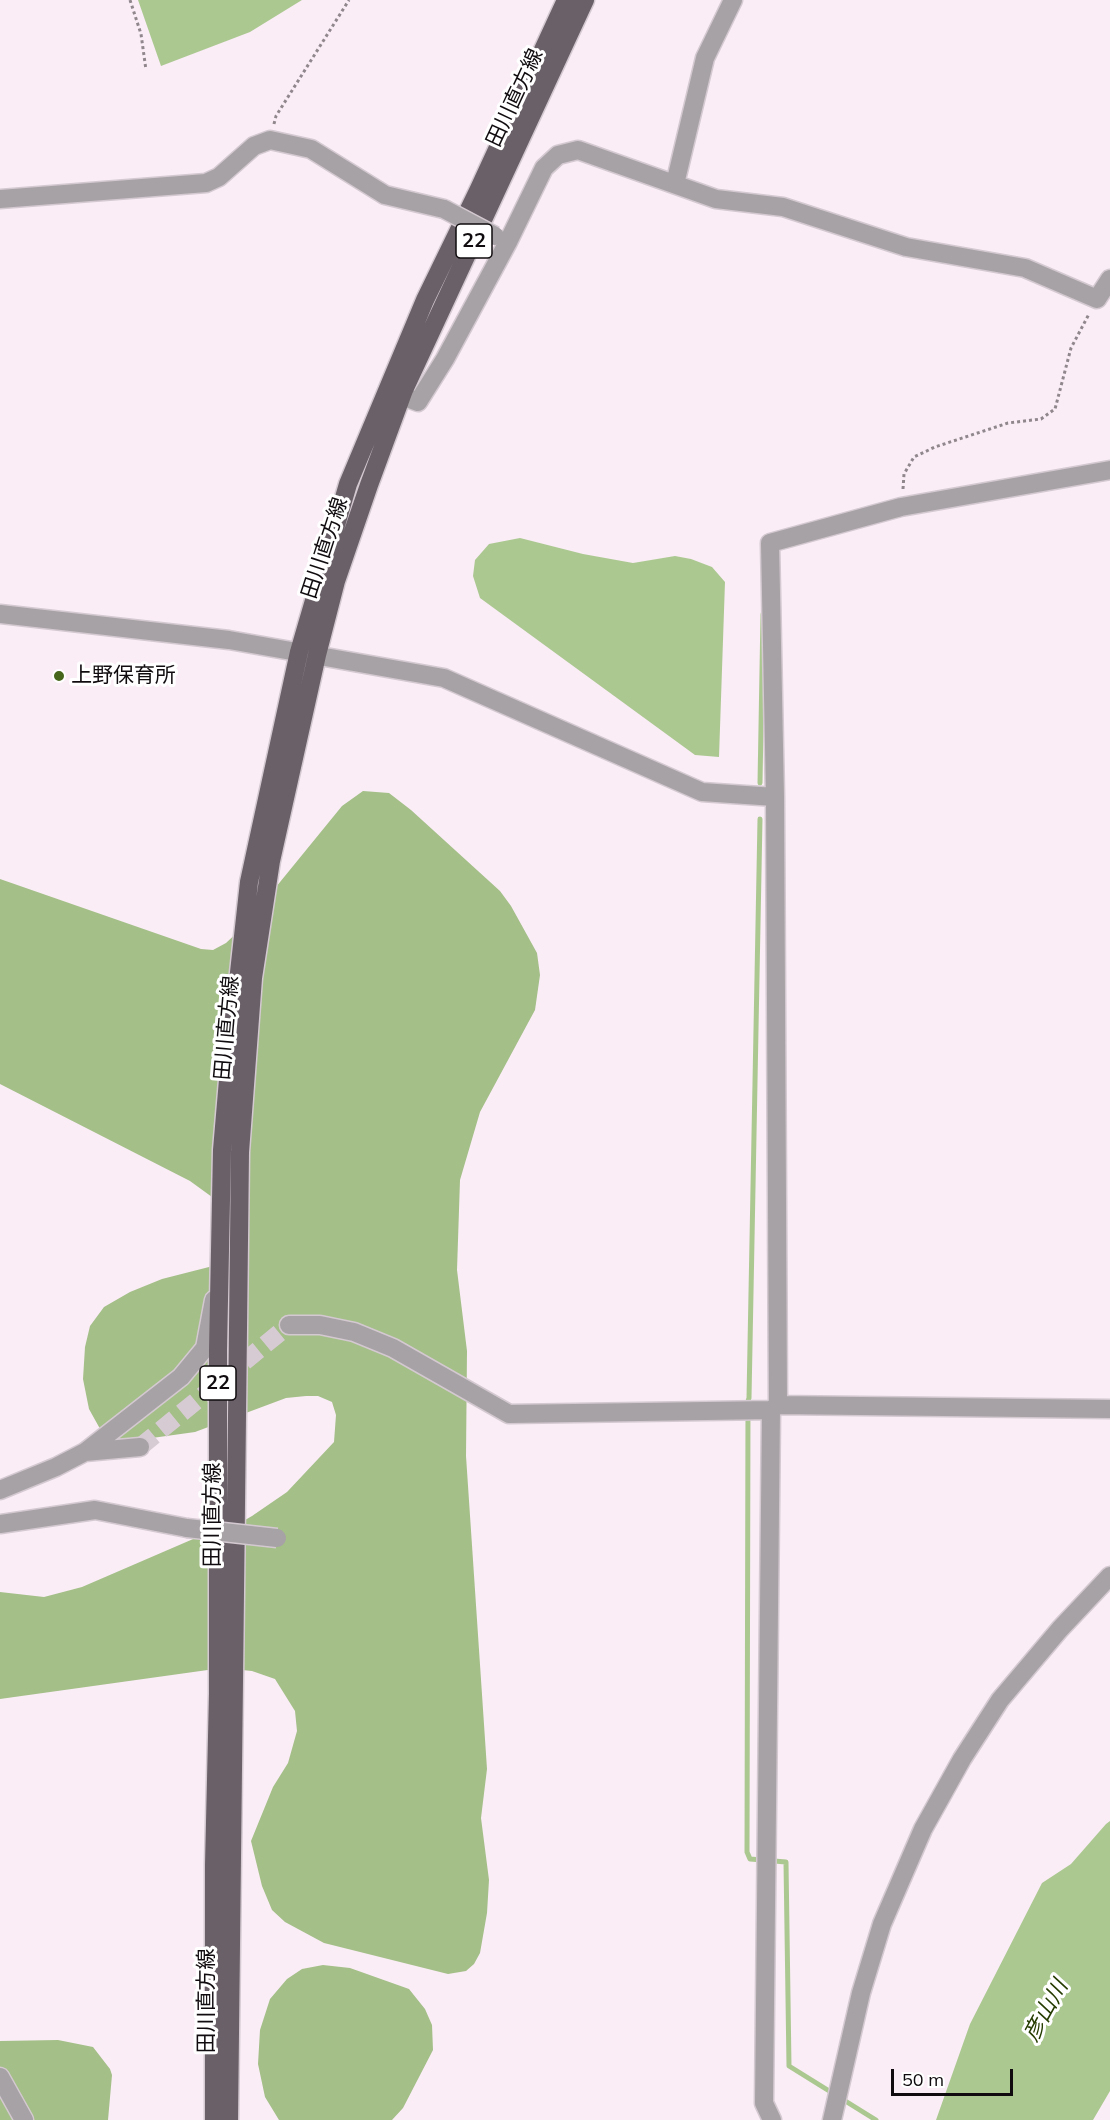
<!DOCTYPE html>
<meta charset="utf-8">
<style>
body{margin:0}
#map{position:relative;width:1110px;height:2120px;overflow:hidden;background:#faedf6;font-family:Mulish,sans-serif}
canvas{display:block}
.scale{position:absolute;left:891px;top:2069px;width:122px;height:27px;box-sizing:border-box;border:3px solid #0f0b0e;border-top:0;padding-left:8px;font-size:18px;line-height:21px;white-space:nowrap;color:#0f0b0e;-webkit-text-stroke:4px #fff;paint-order:stroke}
</style>
<div id="map">
<canvas width="1110" height="2120"></canvas>
<div class="scale">50 m</div>
</div>
<script>
const context = document.querySelector('canvas').getContext('2d');
context.lineJoin = 'round';
function fillPath(path, color) {
  context.fillStyle = color;
  context.fill(path, 'evenodd');
}
function poly(rows) {
  const path = new Path2D();
  for (const r of rows) {
    path.moveTo(r[0], r[1]);
    for (let i = 2; i < r.length; i += 2) path.lineTo(r[i], r[i + 1]);
  }
  return path;
}
function trace(path, color, width, dash) {
  context.strokeStyle = color;
  context.lineWidth = width;
  context.lineCap = dash ? 'butt' : 'round';
  context.setLineDash(dash || []);
  context.stroke(path);
}
function write(font, color, halo, rows, align = 'center') {
  context.font = font + ' Mulish,"Noto Sans JP",sans-serif';
  context.lineWidth = 6;
  context.setLineDash([]);
  context.textBaseline = 'middle';
  context.strokeStyle = halo;
  context.fillStyle = color;
  for (const [text, x, y, turn = 0] of rows) {
    context.save();
    context.translate(x, y);
    context.rotate((+turn || 0) * Math.PI / 180);
    context.textAlign = isNaN(turn) ? turn : align;
    if (halo) context.strokeText(text, 0, 0);
    context.fillText(text, 0, 0);
    context.restore();
  }
}
fillPath(poly([
 [363,791,389,793,411,810,500,891,511,906,537,953,540,975,535,1010,480,1112,460,1180,457,1270,467,1351,466,1456,487,1769,481,1818,489,1880,487,1913,480,1953,474,1964,466,1971,448,1974,324,1943,285,1922,272,1910,262,1886,251,1841,273,1787,288,1763,297,1731,295,1711,275,1679,252,1671,222,1668,0,1699,0,1592,44,1597,82,1587,214,1530,233,1527,252,1516,287,1492,334,1442,336,1415,332,1402,318,1396,306,1396,286,1398,195,1432,152,1438,122,1439,107,1436,99,1427,89,1409,83,1379,85,1347,90,1326,104,1307,130,1292,162,1279,209,1267,224,1258,230,1241,227,1217,212,1197,190,1181,0,1084,0,879,201,949,213,950,226,943,245,925,342,806],
 [323,1965,350,1968,409,1989,425,2009,432,2025,433,2050,403,2108,392,2120,279,2120,265,2097,258,2064,260,2030,270,1999,287,1979,302,1969],
 [58,2040,93,2047,110,2069,112,2075,108,2120,0,2120,0,2041]
]), '#a4bf88');
fillPath(poly([
 [138,0,302,0,250,32,161,66],
 [520,538,583,554,633,563,675,556,691,559,712,567,725,582,719,757,695,755,480,598,473,576,475,560,489,544],
 [1110,1821,1110,2091,1093,2120,936,2120,970,2024,1042,1883,1071,1864,1106,1824]
]), '#acc891');
trace(poly([
 [760,783,763,614],
 [760,819,749,1398,748,1401,747,1852,750,1859,786,1862,789,2066,876,2120]
]), '#acc891', 5);
trace(poly([
 [140,1447,289,1325]
]), '#d7cbd3', 18, [18, 9]);
const minor = poly([
 [675,184,705,58,733,0],
 [0,199,206,183,219,177,254,146,270,140,311,149,385,195,444,209],
 [402,396,418,402,445,359,508,242,544,168,558,155,578,150,716,199,783,207,906,247,1025,268,1097,299,1110,279],
 [0,614,229,640,444,678,702,792,775,797],
 [289,1325,320,1325,354,1332,393,1348,509,1414,771,1410,778,1405,1110,1409],
 [778,1405,775,797,770,543,901,507,1110,470],
 [771,1410,764,2103,772,2120],
 [85,1452,140,1447],
 [0,1490,56,1467,85,1452,181,1377,205,1348,214,1300],
 [0,1524,95,1510,187,1528],
 [0,2077,24,2120],
 [832,2120,861,1993,882,1924,923,1829,962,1759,1000,1700,1060,1629,1110,1576]
]);
const major = poly([
 [214,2120,214,1865,218,1694,218,1350,222,1150,231,1045,249,882,299,652,348,484,425,300,478,191,566,0],
 [229,2120,240,1152,253,978,271,861,317,655,336,581,369,485,404,390,585,0]
]);
trace(minor, '#d4c9d1', 21);
trace(major, '#d4c9d1', 21);
trace(poly([
 [130,0,141,34,146,70],
 [274,124,276,116,349,0],
 [903,489,904,474,914,457,935,447,1008,423,1041,419,1055,409,1071,348,1089,314]
]), '#90878d', 3, [3, 3]);
trace(minor, '#a7a2a5', 18);
trace(major, '#6a6067', 18);
const minorBridge = poly([
 [444,209,495,236],
 [187,1528,277,1538]
]);
trace(minorBridge, '#d4c9d1', 21, []);
trace(minorBridge, '#a7a2a5', 18);
for (const [x, y, r, color] of [
 [59,676,6,"#46661b"]
]) {
  const dot = new Path2D();
  dot.arc(x, y, r, 0, 2 * Math.PI);
  context.fillStyle = color;
  context.fill(dot);
  trace(dot, '#fff', 2);
}
for (const [x, y, w] of [
 [474,241,36],
 [218,1383,36]
]) {
  const box = new Path2D();
  box.roundRect(x - w / 2, y - 17, w, 34, 4.5);
  context.fillStyle = '#fff';
  context.fill(box);
  trace(box, '#0f0b0e', 1.5);
}
write('bold 20px', '#0f0b0e', null, [
 ["22",474,241],
 ["22",218,1383]
]);
write('21px', '#0f0b0e', '#fff', [
 ["田川直方線",515,98,-65],
 ["田川直方線",325,548,-72],
 ["田川直方線",227,1028,-85],
 ["田川直方線",213,1515,-90],
 ["田川直方線",207,2001,-90]
]);
write('21px', '#0f0b0e', '#fff', [
 ["上野保育所",71,676]
], 'left');
write('italic 22px', '#253c00', '#fff', [
 ["彦山川",1046,2011,-61]
]);
</script>
